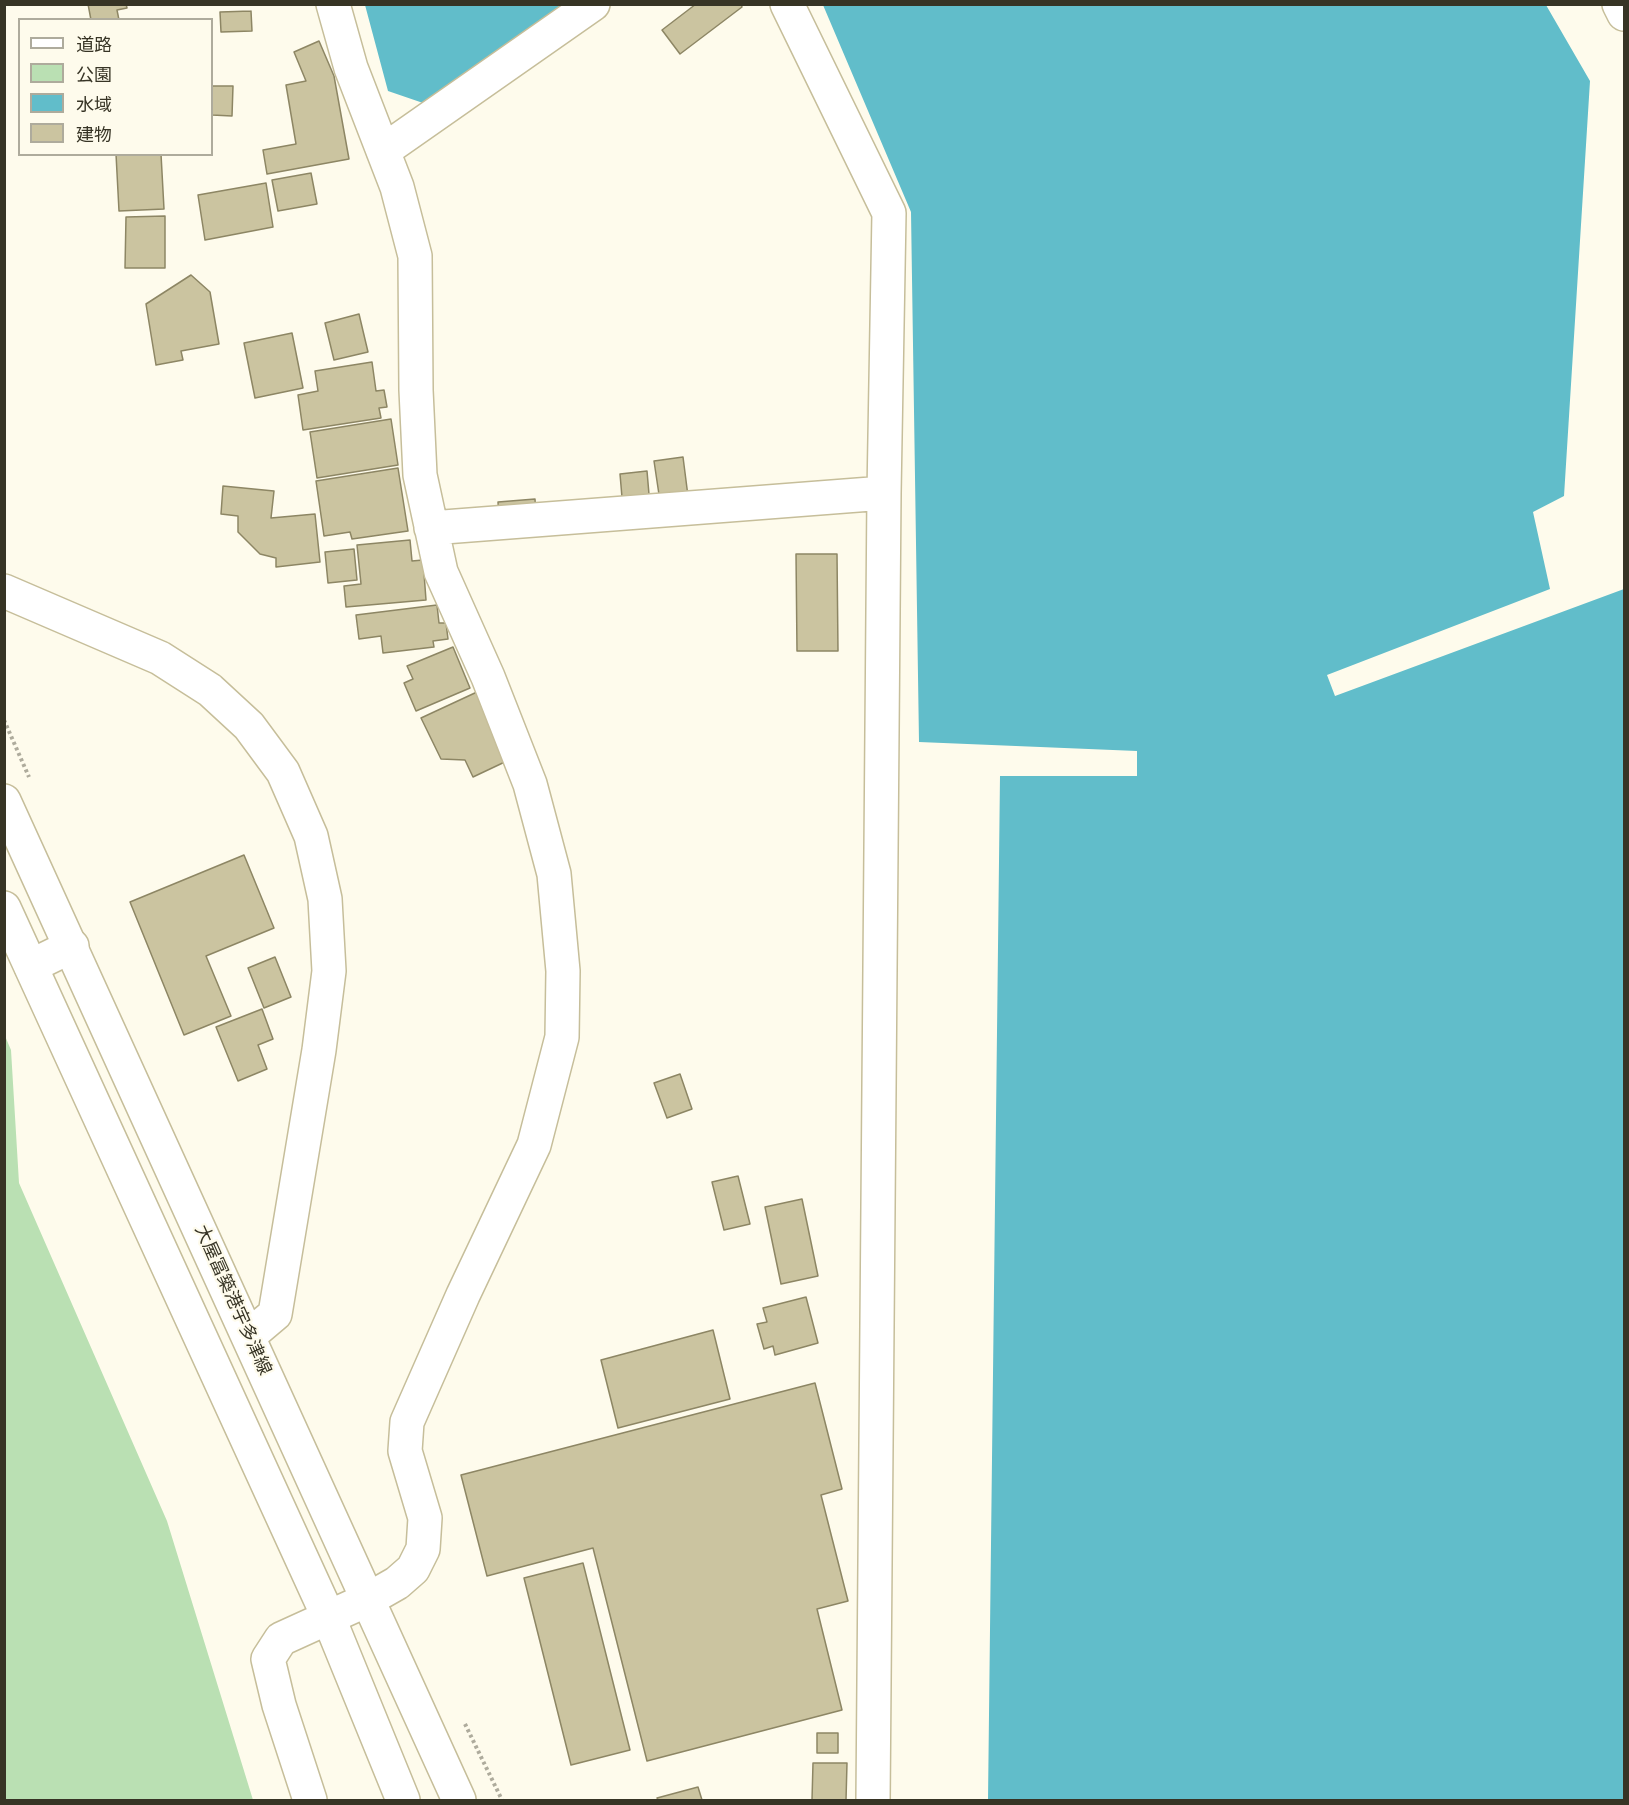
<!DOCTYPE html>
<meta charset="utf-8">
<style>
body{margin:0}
#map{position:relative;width:1629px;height:1805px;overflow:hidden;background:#fefbec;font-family:Raleway,"Noto Sans JP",sans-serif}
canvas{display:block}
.frame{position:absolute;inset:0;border:6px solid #373425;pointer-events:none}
.legend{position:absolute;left:18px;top:18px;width:195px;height:138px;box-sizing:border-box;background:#fefbec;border:2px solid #aeab9c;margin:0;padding:8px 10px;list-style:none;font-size:18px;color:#373425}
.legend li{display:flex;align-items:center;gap:12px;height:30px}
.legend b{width:30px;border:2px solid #aeab9c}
</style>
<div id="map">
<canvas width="1629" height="1805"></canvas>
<div class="frame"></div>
<ul class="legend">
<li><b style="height:8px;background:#fff"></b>道路</li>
<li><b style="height:16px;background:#bae0b3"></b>公園</li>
<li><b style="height:16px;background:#61bdca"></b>水域</li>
<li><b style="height:16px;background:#cbc4a0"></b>建物</li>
</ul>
</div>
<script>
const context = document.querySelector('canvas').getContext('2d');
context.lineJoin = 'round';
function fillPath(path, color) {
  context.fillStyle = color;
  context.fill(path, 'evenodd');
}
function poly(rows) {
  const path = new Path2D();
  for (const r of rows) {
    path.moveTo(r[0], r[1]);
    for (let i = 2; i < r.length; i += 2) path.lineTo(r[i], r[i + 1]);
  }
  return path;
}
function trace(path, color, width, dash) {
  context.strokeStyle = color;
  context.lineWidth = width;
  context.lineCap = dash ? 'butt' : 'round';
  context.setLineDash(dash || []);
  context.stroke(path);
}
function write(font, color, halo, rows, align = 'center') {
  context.font = font + ' Raleway,"Noto Sans JP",sans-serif';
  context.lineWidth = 4.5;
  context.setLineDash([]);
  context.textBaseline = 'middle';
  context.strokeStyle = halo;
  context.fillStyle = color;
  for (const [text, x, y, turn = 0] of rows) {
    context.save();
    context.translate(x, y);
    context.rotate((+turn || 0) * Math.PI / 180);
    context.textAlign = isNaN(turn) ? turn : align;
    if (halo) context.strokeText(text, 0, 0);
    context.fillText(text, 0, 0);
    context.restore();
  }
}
fillPath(poly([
 [5,1036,11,1050,19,1183,167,1521,253,1800,5,1800]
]), '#bae0b3');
fillPath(poly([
 [365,5,566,5,426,104,388,91],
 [823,5,1546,5,1590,81,1564,496,1533,512,1550,589,1327,675,1335,696,1624,589,1624,1800,988,1800,1000,776,1137,776,1137,751,919,742,911,212]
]), '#61bdca');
const building = poly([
 [88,4,126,4,127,8,117,10,119,20,91,20,88,4],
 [696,4,741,4,742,7,680,54,662,30,696,4],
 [251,11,252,31,221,32,220,12,251,11],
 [319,41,334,76,349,159,267,174,263,150,296,144,286,85,306,81,294,52,319,41],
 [212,86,233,86,232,116,212,115,212,86],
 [116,154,161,154,164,209,119,211,116,154],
 [311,173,317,204,278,211,272,180,311,173],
 [266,183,273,227,205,240,198,195,266,183],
 [165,216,165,268,125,268,126,217,165,216],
 [191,275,210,292,219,344,181,351,183,360,156,365,146,304,191,275],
 [359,314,368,352,334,360,325,323,359,314],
 [292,333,303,388,255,398,244,343,292,333],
 [372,362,376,391,384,390,387,407,379,408,381,418,303,430,298,395,318,391,315,371,372,362],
 [391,419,398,465,317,478,310,432,391,419],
 [683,457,689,504,661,508,654,461,683,457],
 [398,468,408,531,352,539,350,532,324,536,316,481,398,468],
 [647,471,650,506,623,509,620,474,647,471],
 [223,486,274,491,271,518,315,514,320,562,276,567,276,558,260,554,238,532,238,516,221,514,223,486],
 [535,499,536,516,499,519,498,502,535,499],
 [410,540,412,561,423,560,426,600,346,607,344,586,361,584,357,545,410,540],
 [354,549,357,580,328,583,325,552,354,549],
 [796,554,837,554,838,651,797,651,796,554],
 [437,605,439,623,446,623,448,639,433,641,434,647,383,653,381,636,359,639,356,615,437,605],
 [453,647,470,688,416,711,404,683,413,679,407,666,453,647],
 [477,692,509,760,473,777,465,760,441,759,421,718,477,692],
 [244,855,274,928,206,956,231,1016,184,1035,130,902,244,855],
 [275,957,291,997,264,1008,248,968,275,957],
 [262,1009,273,1039,258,1045,267,1069,238,1081,216,1027,262,1009],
 [680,1074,692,1109,667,1118,654,1083,680,1074],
 [738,1176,750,1224,724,1230,712,1182,738,1176],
 [802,1199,818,1276,781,1284,765,1207,802,1199],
 [806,1297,818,1343,775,1355,773,1346,764,1349,757,1324,767,1322,763,1308,806,1297],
 [713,1330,730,1399,618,1428,601,1360,713,1330],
 [815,1383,842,1489,821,1495,848,1601,817,1609,842,1710,647,1761,593,1548,487,1576,461,1475,815,1383],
 [583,1563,630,1750,571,1765,524,1578,583,1563],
 [817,1733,838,1733,838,1753,817,1753,817,1733],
 [813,1763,847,1763,846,1800,812,1800,813,1763],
 [698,1787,702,1800,658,1800,657,1798,698,1787]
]);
fillPath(building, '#cbc4a0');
trace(building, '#8d8664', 1.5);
const minor = poly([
 [1619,4,1624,14],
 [383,151,593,4],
 [431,528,884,493,889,213,787,4],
 [4,591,160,658,210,690,249,726,283,772,311,836,325,899,329,971,319,1050,275,1314,249,1336],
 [31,966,72,946],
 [310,1800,279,1705,268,1659,281,1639,369,1599,397,1583,413,1569,423,1549,425,1518,405,1451,407,1422,463,1295,534,1145,562,1037,563,971,554,874,530,784,488,677,441,572,420,475,416,390,415,256,397,187,351,68,333,4],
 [873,1800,884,493]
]);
const major = poly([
 [4,801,459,1800],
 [4,908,328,1616,403,1800]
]);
trace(minor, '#c6be9a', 36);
trace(major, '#c6be9a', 36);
trace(poly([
 [4,720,29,777],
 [465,1724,502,1800]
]), '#aeab9c', 4, [3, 3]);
trace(minor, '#fff', 33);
trace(major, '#fff', 33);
write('18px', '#373425', '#fefbec', [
 ["大屋冨築港宇多津線",233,1300,66]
]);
</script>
